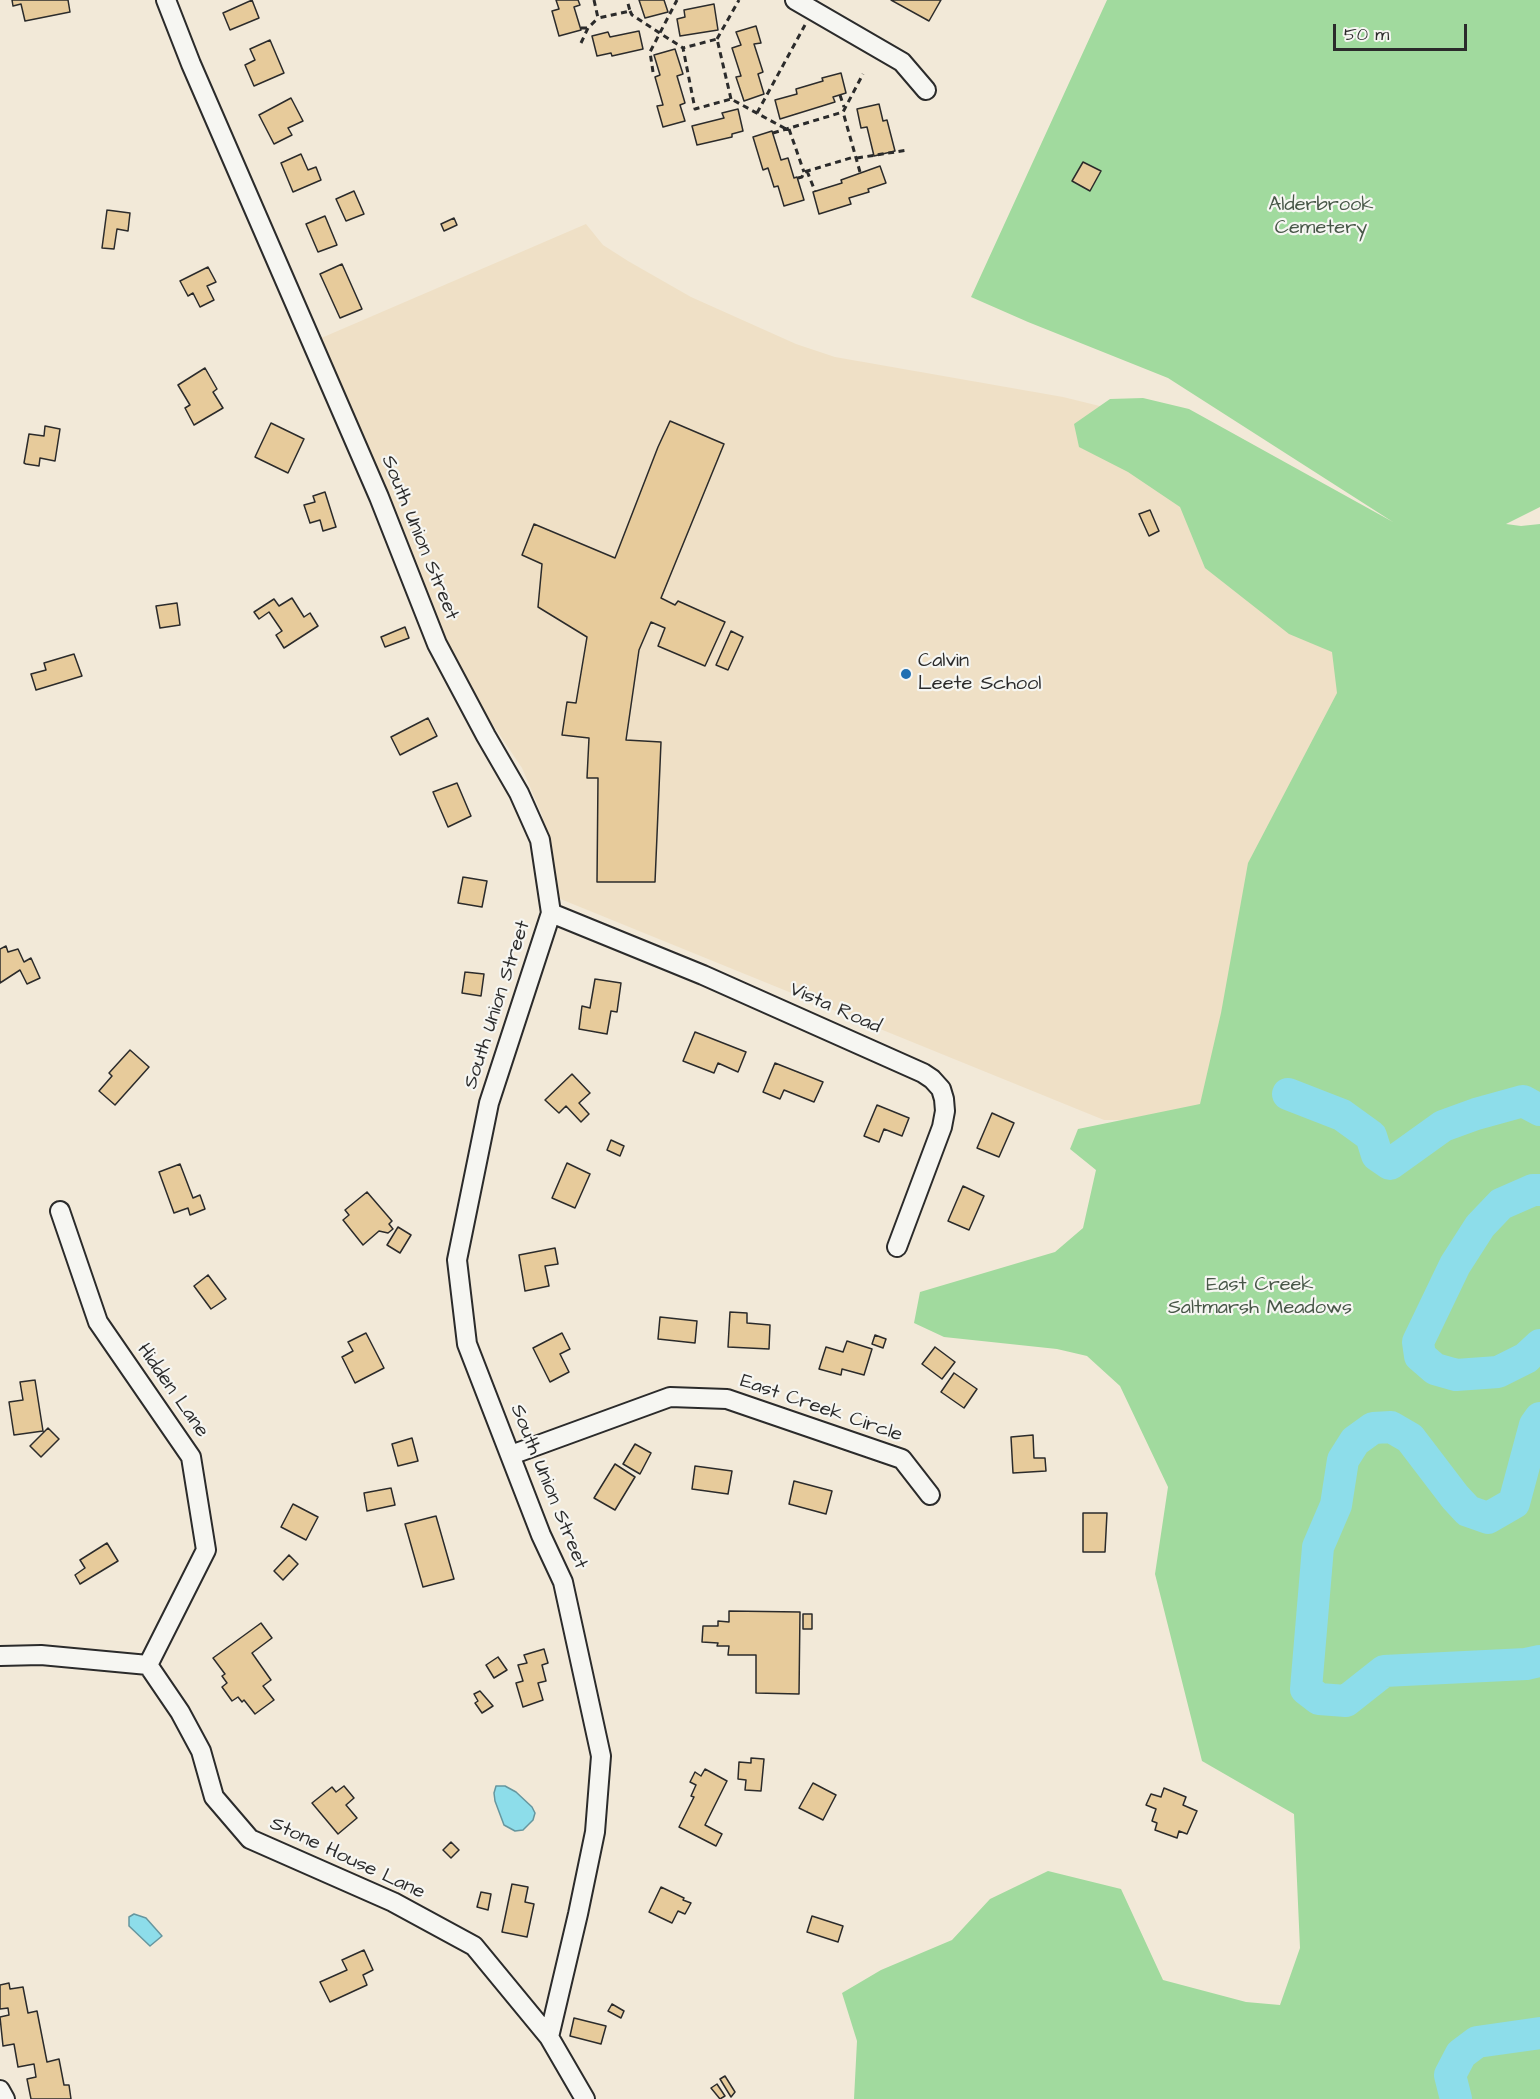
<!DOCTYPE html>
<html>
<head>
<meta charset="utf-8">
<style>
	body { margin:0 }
	#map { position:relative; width:1540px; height:2099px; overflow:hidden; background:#f2e9d8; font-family:"Architects Daughter",sans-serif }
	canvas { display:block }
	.scale { position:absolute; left:1333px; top:24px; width:134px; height:27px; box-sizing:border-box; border:3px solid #2b2b2b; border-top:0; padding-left:8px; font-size:18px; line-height:21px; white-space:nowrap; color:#2b2b2b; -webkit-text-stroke:4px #f6f6f2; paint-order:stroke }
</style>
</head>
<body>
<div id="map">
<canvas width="1540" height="2099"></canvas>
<div class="scale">50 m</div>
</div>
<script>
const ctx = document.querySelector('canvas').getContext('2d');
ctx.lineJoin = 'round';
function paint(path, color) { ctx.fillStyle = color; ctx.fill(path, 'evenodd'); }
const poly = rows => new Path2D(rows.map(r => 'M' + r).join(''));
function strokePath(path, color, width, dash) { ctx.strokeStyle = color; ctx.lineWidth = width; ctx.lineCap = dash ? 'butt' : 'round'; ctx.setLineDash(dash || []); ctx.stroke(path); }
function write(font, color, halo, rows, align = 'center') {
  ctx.font = font + ' "Architects Daughter",sans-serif'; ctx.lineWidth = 4.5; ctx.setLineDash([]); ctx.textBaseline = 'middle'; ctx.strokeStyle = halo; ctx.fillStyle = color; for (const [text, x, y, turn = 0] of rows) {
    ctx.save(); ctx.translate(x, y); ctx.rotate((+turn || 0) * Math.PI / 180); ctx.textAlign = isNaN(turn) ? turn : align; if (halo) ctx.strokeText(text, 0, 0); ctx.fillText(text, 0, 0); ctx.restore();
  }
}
const built = poly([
	[586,224,603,245,628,261,691,297,796,344,835,357,1063,397,1120,411,1358,651,1214,1120,1104,1120,553,896,553,865,542,815,522,768,460,676,417,573,409,544,319,339]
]);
const green = poly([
	[1107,0,1540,0,1540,507,1506,524,1521,526,1540,524,1540,2099,854,2099,857,2041,842,1993,881,1970,952,1940,990,1899,1048,1871,1121,1889,1163,1980,1246,2002,1280,2005,1300,1948,1294,1814,1202,1761,1155,1574,1168,1487,1120,1386,1087,1356,1057,1349,944,1337,914,1323,920,1292,1055,1252,1083,1228,1096,1170,1070,1149,1078,1129,1200,1104,1221,1013,1248,863,1337,693,1332,652,1289,634,1205,568,1180,507,1128,472,1079,447,1074,424,1110,399,1143,398,1189,409,1393,522,1168,378,1028,322,971,297]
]);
const water = poly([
	[496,1786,505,1786,516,1792,532,1807,535,1813,533,1820,523,1830,515,1831,504,1825,495,1801,494,1793,496,1786],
	[134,1914,146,1918,162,1936,150,1946,129,1926,129,1917,134,1914]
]);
const river = poly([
	[1288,1094,1342,1115,1371,1136,1377,1155,1390,1164,1443,1126,1476,1114,1523,1101,1540,1110],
	[1540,1190,1533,1190,1501,1204,1480,1226,1455,1265,1418,1342,1420,1356,1435,1369,1456,1375,1498,1372,1526,1358,1540,1345],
	[1540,1418,1535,1425,1514,1503,1488,1518,1468,1511,1455,1497,1410,1438,1391,1427,1373,1428,1355,1441,1343,1460,1336,1505,1318,1547,1306,1689,1319,1699,1346,1701,1384,1671,1526,1664,1540,1661],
	[1456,2099,1450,2075,1461,2054,1477,2042,1540,2033]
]);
const building = poly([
	[12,0,68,0,70,12,25,21,21,4,13,6,12,0],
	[252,0,259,18,230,30,223,13,252,0],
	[556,0,578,0,580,5,574,7,581,30,559,36,552,11,559,9,556,0],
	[639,0,664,0,668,12,645,18,639,0],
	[891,0,941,0,929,21,891,0],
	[714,4,718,30,680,36,677,19,685,17,684,10,714,4],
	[756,26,761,43,754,44,763,72,758,74,764,94,744,101,736,77,741,76,732,48,741,45,736,32,756,26],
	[639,31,643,49,612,56,611,53,597,56,592,36,608,32,610,37,639,31],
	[270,40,284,73,254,86,245,65,255,60,250,49,270,40],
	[675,49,683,74,677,76,685,103,680,105,685,121,663,127,657,106,663,105,655,77,660,75,654,55,675,49],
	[841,73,846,93,833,97,835,102,780,119,775,100,797,94,796,89,823,81,822,78,841,73],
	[291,98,303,121,288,128,292,135,274,144,259,115,291,98],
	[879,104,883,121,887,120,895,151,874,156,867,127,861,128,857,109,879,104],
	[738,109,743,131,732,134,732,137,697,145,692,126,724,118,722,113,738,109],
	[772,131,781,160,788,158,794,178,797,177,804,200,784,206,778,186,774,187,768,168,763,170,753,137,772,131],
	[301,154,308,170,316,167,321,180,293,192,281,163,301,154],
	[1083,162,1101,171,1090,191,1072,181,1083,162],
	[880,166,886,183,868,189,869,192,849,198,851,204,819,214,813,192,842,183,841,180,880,166],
	[354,191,364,214,346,221,336,199,354,191],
	[107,210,130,213,128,231,117,229,114,249,102,248,107,210],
	[325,216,337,245,318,252,306,224,325,216],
	[454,218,457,225,444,231,441,224,454,218],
	[342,264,362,309,340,318,320,274,342,264],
	[208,267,216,282,207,286,214,300,200,307,193,293,188,296,180,281,208,267],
	[205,368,217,389,213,392,223,408,194,425,185,408,190,405,178,385,205,368],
	[670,421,724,444,661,598,675,605,678,601,725,622,705,666,658,646,665,628,651,622,639,650,626,740,661,742,655,882,597,882,598,778,587,778,589,738,562,735,567,702,576,703,587,637,538,607,542,564,522,555,534,524,615,558,658,447,670,421],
	[271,423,304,439,288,473,255,457,271,423],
	[45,426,60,429,55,461,40,458,39,466,26,464,24,463,29,434,44,436,45,426],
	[325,492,336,527,323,531,320,520,310,523,304,505,315,502,313,496,325,492],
	[1150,510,1159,531,1149,536,1139,514,1150,510],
	[292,598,304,617,310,613,318,626,284,648,276,635,282,631,269,612,259,619,254,612,274,599,279,606,292,598],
	[177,603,180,625,160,628,156,606,177,603],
	[405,627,409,638,385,647,381,637,405,627],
	[731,631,743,637,728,670,716,665,731,631],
	[74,654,82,676,36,690,31,674,46,670,44,663,74,654],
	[428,718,437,736,400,755,391,737,428,718],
	[457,783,471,816,448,827,433,792,457,783],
	[463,877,487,881,482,907,458,903,463,877],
	[6,946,8,952,18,949,24,962,31,958,40,978,27,984,20,970,0,983,0,949,6,946],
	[465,972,484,974,481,996,462,993,465,972],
	[595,979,621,983,617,1012,611,1011,607,1034,579,1029,582,1006,590,1008,595,979],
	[695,1032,746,1052,738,1072,718,1063,714,1073,683,1061,695,1032],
	[130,1050,149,1067,115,1105,99,1091,112,1076,109,1073,130,1050],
	[775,1063,823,1082,814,1102,784,1090,780,1099,763,1092,775,1063],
	[572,1074,590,1093,579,1103,589,1114,581,1122,566,1106,559,1113,545,1100,572,1074],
	[877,1105,909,1118,902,1136,884,1129,879,1142,864,1136,877,1105],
	[992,1113,1014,1123,999,1157,977,1148,992,1113],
	[611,1140,624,1146,620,1156,607,1150,611,1140],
	[567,1163,590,1174,575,1208,552,1198,567,1163],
	[180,1164,193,1198,200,1195,205,1209,190,1215,188,1208,174,1213,159,1172,180,1164],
	[963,1186,984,1196,969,1230,948,1221,963,1186],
	[367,1192,392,1221,389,1224,393,1229,388,1233,379,1231,363,1245,343,1220,349,1215,345,1210,367,1192],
	[398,1227,411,1235,400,1253,387,1245,398,1227],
	[555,1248,558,1264,545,1266,549,1286,525,1291,519,1255,555,1248],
	[208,1275,226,1299,211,1309,194,1286,208,1275],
	[730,1312,747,1313,747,1323,770,1325,769,1349,728,1347,730,1312],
	[660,1317,697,1321,695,1343,658,1339,660,1317],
	[366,1333,384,1368,355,1383,342,1357,353,1351,348,1342,366,1333],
	[562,1333,570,1349,560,1354,569,1372,550,1382,533,1348,562,1333],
	[875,1335,886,1339,883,1348,872,1344,875,1335],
	[847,1341,872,1349,864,1375,842,1369,841,1375,819,1369,826,1347,843,1352,847,1341],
	[935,1347,955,1362,942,1379,922,1364,935,1347],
	[954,1373,977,1389,964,1408,941,1392,954,1373],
	[35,1380,43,1431,14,1435,9,1402,23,1400,20,1382,35,1380],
	[48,1428,59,1439,41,1457,30,1446,48,1428],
	[1033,1435,1034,1458,1045,1458,1046,1471,1013,1473,1011,1437,1033,1435],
	[412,1438,418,1461,398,1466,392,1444,412,1438],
	[635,1444,651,1453,640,1474,623,1464,635,1444],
	[615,1464,635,1477,615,1510,594,1498,615,1464],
	[695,1466,732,1471,728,1494,692,1489,695,1466],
	[794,1481,832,1491,826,1514,789,1504,794,1481],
	[391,1488,395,1505,367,1511,364,1493,391,1488],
	[293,1504,318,1517,306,1540,281,1527,293,1504],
	[1083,1513,1107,1513,1105,1552,1083,1552,1083,1513],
	[436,1516,454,1579,423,1587,405,1524,436,1516],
	[107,1543,118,1561,80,1584,75,1575,85,1568,80,1560,107,1543],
	[289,1555,298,1564,283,1580,274,1571,289,1555],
	[729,1611,800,1612,799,1694,756,1693,756,1655,728,1655,729,1646,717,1646,718,1643,702,1642,703,1626,718,1626,718,1621,729,1622,729,1611],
	[803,1614,812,1614,812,1629,803,1629,803,1614],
	[261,1623,272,1638,252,1653,271,1680,263,1686,274,1700,255,1714,244,1700,242,1702,238,1697,232,1701,222,1687,227,1683,222,1676,225,1674,213,1658,261,1623],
	[544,1649,548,1663,542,1665,546,1681,538,1683,543,1700,523,1707,516,1683,523,1681,518,1665,527,1663,524,1655,544,1649],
	[498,1657,507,1670,494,1678,486,1665,498,1657],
	[480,1691,493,1706,482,1713,475,1703,478,1701,474,1694,480,1691],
	[751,1758,764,1759,761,1791,745,1790,746,1780,738,1779,739,1762,751,1763,751,1758],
	[705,1769,727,1781,705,1825,722,1834,716,1846,679,1827,694,1797,691,1796,696,1785,690,1782,695,1772,701,1776,705,1769],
	[813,1783,836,1795,823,1820,799,1808,813,1783],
	[344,1786,354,1798,346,1805,357,1818,338,1834,312,1803,332,1787,336,1792,344,1786],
	[1164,1788,1186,1797,1183,1805,1197,1811,1187,1834,1179,1831,1177,1838,1155,1830,1157,1823,1152,1821,1156,1809,1146,1805,1151,1794,1161,1797,1164,1788],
	[451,1842,459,1850,451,1858,443,1850,451,1842],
	[512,1884,528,1887,525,1902,534,1904,527,1937,502,1932,512,1884],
	[661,1887,684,1898,683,1900,691,1903,685,1914,678,1911,672,1923,649,1912,661,1887],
	[481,1892,491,1894,488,1910,477,1907,481,1892],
	[812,1916,843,1926,838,1942,807,1932,812,1916],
	[364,1950,373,1970,363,1975,367,1985,330,2002,320,1982,347,1970,342,1960,364,1950],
	[9,1983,10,1989,23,1987,28,2013,37,2011,47,2062,59,2059,64,2085,69,2085,71,2099,31,2099,27,2079,36,2077,34,2064,18,2067,14,2044,3,2046,0,2017,9,2015,8,2008,0,2009,0,1985,9,1983],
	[612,2004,624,2011,621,2018,608,2011,612,2004],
	[574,2018,606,2026,601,2044,570,2036,574,2018],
	[725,2076,735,2092,731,2097,720,2079,725,2076],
	[717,2084,725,2096,720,2099,711,2088,717,2084]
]);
const path = poly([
	[594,0,598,18,630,11,627,0],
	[630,11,632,15,683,48],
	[581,28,588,28],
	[717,39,739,0],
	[581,43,588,28,598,18],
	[653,72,650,52,677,0],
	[840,95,844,107],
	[731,99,717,39,683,48,695,109,731,99,786,129],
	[757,113,805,25],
	[789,129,804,172],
	[773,133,843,112],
	[857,158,908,150],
	[807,171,815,191],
	[860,172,843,112,863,74],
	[798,178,802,177,804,172,854,157]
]);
const street = poly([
	[166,0,191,64,379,497,437,644,486,736,519,793,540,840,551,913,489,1103,457,1260,467,1344,541,1535,563,1582,601,1756,595,1832,578,1914,549,2037],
	[795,0,902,62,926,90],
	[551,913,703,975,923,1073,932,1079,941,1089,944,1099,945,1111,942,1127,897,1247],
	[60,1211,98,1322,191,1457,206,1550,148,1665],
	[511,1455,670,1397,727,1399,902,1459,930,1495],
	[0,1656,41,1655,148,1665,180,1712,201,1751,214,1797,250,1839,393,1902,474,1946,549,2037,585,2099],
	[0,2090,5,2099]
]);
const markers = [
	[906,674,6,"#1f6fb2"]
];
const parkNames = [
	["Alderbrook",1321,206],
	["Cemetery",1321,229],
	["East Creek",1260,1286],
	["Saltmarsh Meadows",1260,1309]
];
const streetNames = [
	["South Union Street",419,538,68],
	["South Union Street",498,1005,-72],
	["Vista Road",835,1009,24],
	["Hidden Lane",172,1391,55],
	["East Creek Circle",821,1409,19],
	["South Union Street",548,1487,68],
	["Stone House Lane",347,1859,25]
];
const poiNames = [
	["Calvin",918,662],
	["Leete School",918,685]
];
paint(built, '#efe0c6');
paint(green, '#a1da9e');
paint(water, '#8dddea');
strokePath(water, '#66969e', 1.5);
strokePath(river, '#8dddea', 32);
paint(building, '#e7cb9b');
strokePath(building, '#2b2b2b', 1.5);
strokePath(street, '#2b2b2b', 22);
strokePath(path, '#2b2b2b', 3, [6, 4.5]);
strokePath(street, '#f6f6f2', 18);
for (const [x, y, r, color] of markers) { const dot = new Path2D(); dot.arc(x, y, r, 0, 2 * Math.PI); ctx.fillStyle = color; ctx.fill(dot); strokePath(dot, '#f6f6f2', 2); }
write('20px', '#485748', '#f6f6f2', parkNames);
write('20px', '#2b2b2b', '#f6f6f2', streetNames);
write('20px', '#2b2b2b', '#f6f6f2', poiNames, 'left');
</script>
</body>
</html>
